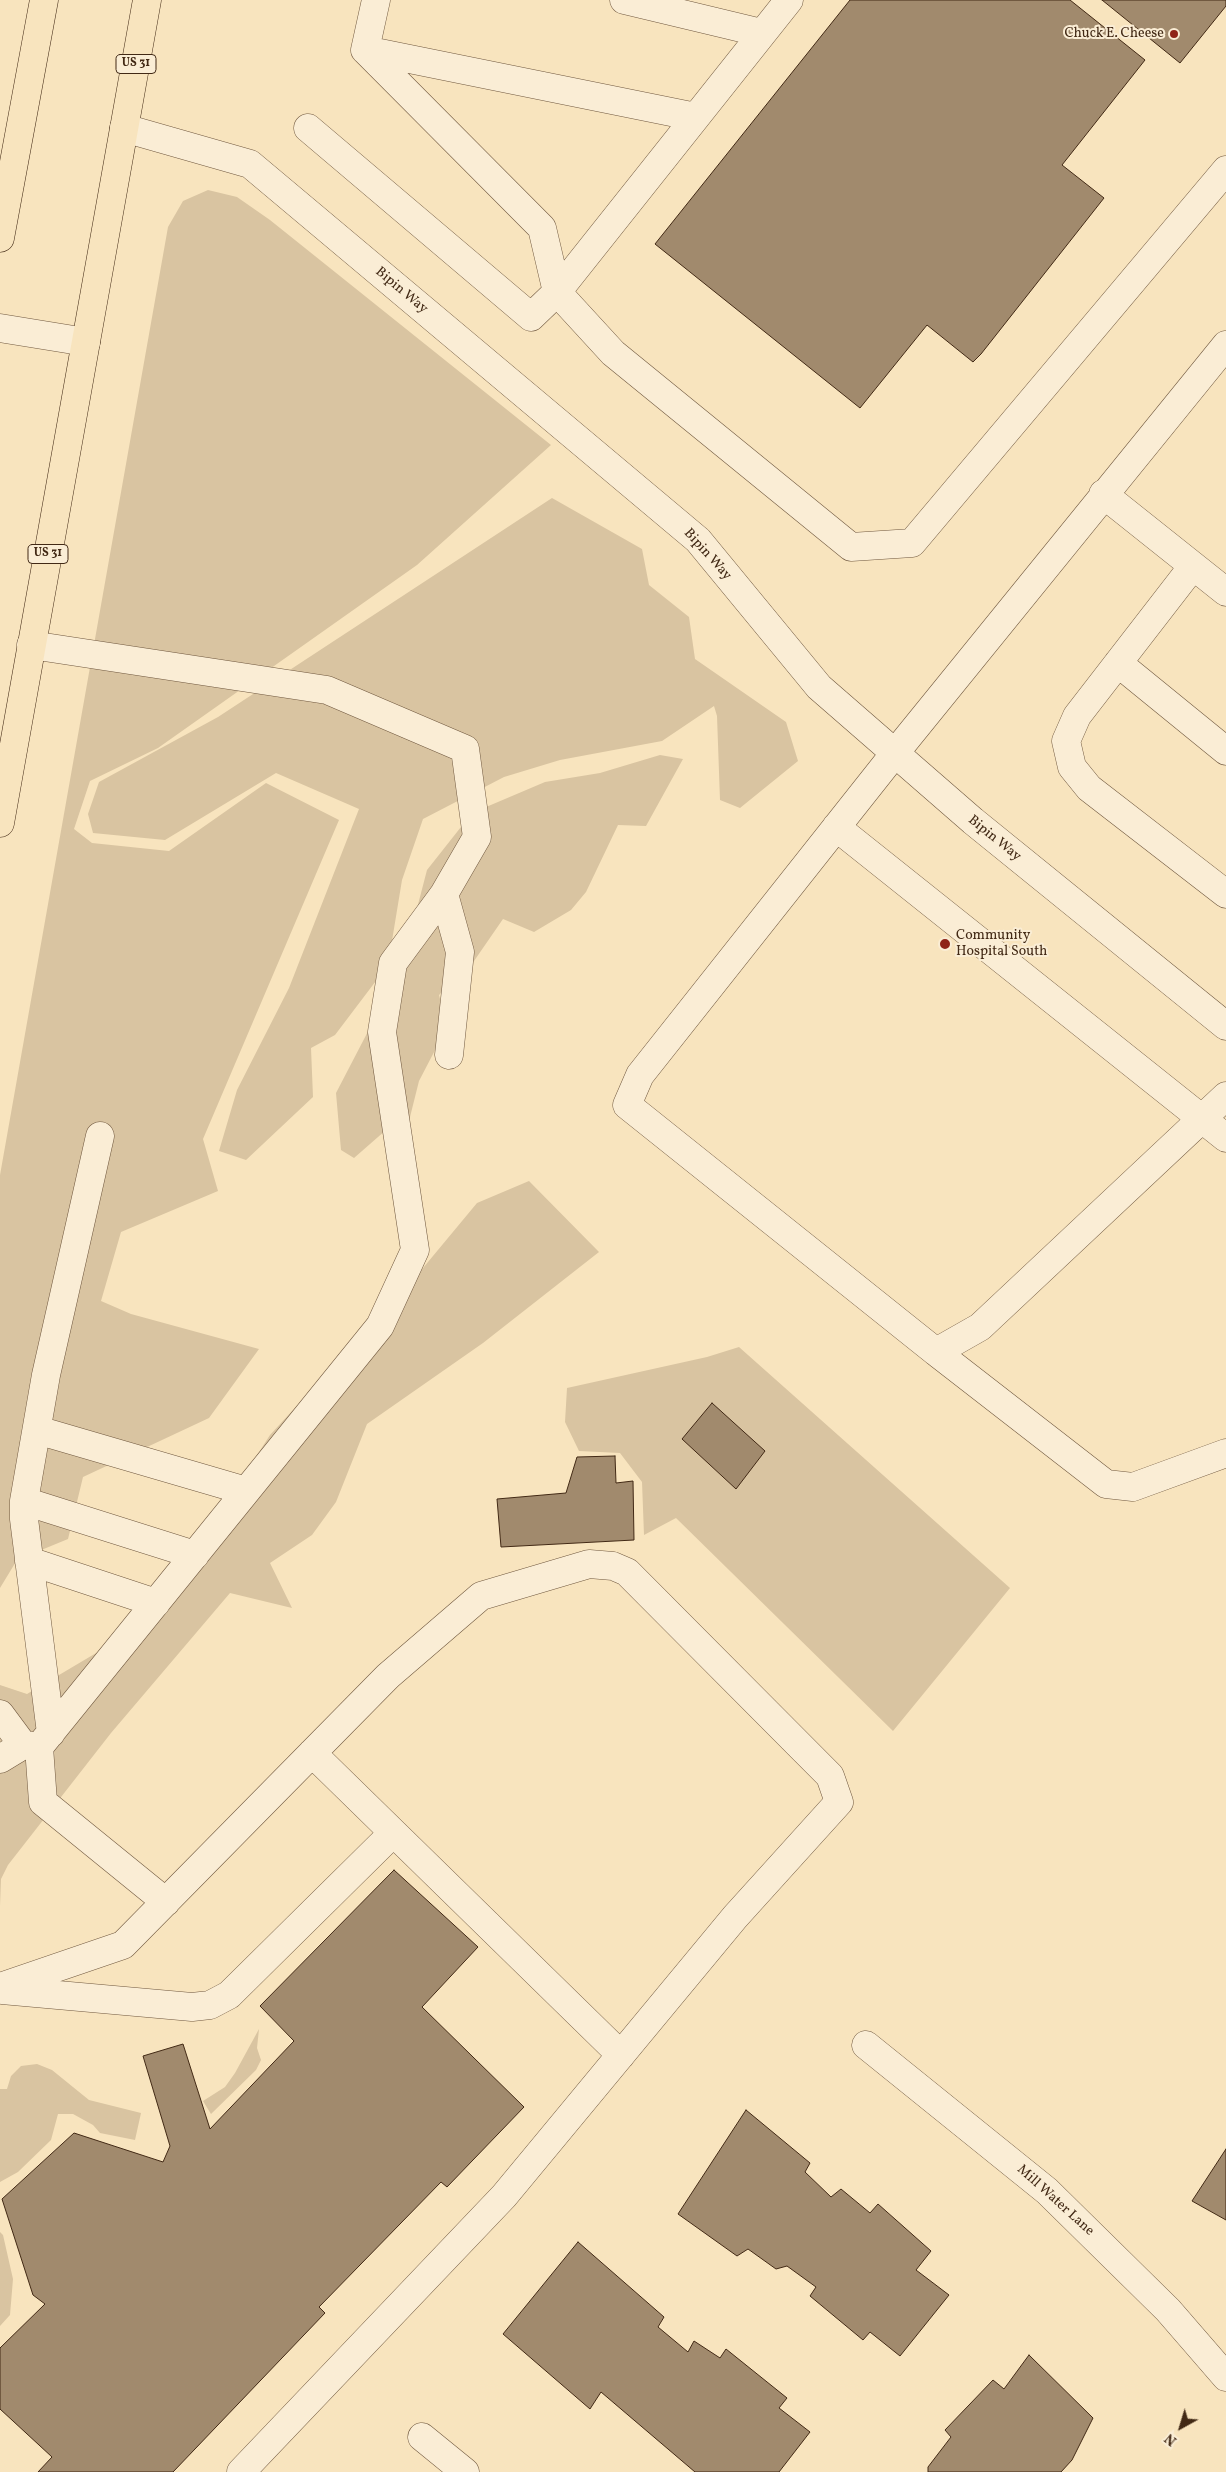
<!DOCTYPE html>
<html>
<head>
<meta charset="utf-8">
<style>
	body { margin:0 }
	#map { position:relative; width:1226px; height:2472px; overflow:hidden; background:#f8e4be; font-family:Vollkorn,serif }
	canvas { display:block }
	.north { position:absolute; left:1156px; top:2402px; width:50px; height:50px; -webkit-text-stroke:4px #faedd5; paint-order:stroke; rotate:219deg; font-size:14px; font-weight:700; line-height:20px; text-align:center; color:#422915 }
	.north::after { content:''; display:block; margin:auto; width:18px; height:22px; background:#422915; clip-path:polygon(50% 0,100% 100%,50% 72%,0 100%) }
</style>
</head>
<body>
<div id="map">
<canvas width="1226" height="2472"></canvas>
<div class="north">N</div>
</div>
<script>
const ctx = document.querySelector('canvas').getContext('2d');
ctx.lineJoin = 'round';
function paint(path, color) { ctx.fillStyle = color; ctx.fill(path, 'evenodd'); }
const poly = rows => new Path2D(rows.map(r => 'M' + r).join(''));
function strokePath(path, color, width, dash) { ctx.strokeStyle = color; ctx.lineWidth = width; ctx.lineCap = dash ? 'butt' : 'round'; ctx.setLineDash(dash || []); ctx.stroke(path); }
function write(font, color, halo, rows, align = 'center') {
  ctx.font = font + ' Vollkorn,serif'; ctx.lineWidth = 4; ctx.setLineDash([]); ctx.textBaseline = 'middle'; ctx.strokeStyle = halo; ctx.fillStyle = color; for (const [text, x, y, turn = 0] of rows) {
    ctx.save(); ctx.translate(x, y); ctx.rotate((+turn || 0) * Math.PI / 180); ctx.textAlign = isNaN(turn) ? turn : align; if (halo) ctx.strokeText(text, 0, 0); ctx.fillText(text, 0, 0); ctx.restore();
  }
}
const green = poly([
	[208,190,237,197,270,220,551,445,417,565,158,748,90,781,74,829,92,843,169,851,266,783,339,820,203,1139,218,1191,121,1232,101,1301,131,1314,259,1349,209,1418,83,1477,68,1539,17,1560,0,1588,0,1175,168,227,183,201],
	[552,498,642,549,649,585,689,617,695,659,786,722,798,761,740,808,720,800,717,716,714,706,662,741,560,760,504,777,423,819,402,880,388,965,335,1035,311,1048,313,1097,246,1160,219,1151,237,1090,289,988,359,809,276,773,165,840,93,833,88,814,99,782,218,717],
	[660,755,683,759,646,826,618,825,586,892,571,910,534,932,503,919,474,961,439,995,447,1027,419,1081,409,1121,386,1130,354,1158,341,1150,336,1093,402,966,427,870,472,813,545,782,600,773],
	[529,1181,599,1252,483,1343,367,1424,336,1502,312,1535,270,1563,292,1608,230,1593,111,1733,8,1865,1,1879,0,1906,0,1685,27,1694,113,1643,193,1554,270,1435,423,1268,477,1203],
	[739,1347,1010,1588,893,1731,676,1518,644,1535,642,1482,620,1453,579,1451,565,1422,567,1388,707,1357],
	[259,2029,257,2048,261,2060,256,2070,211,2114,203,2101,225,2087,235,2073],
	[37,2064,52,2070,89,2100,141,2113,135,2140,100,2133,93,2125,73,2114,58,2114,51,2140,18,2172,0,2182,0,2089,7,2089,11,2076,21,2066],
	[0,2232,3,2235,13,2279,10,2315,0,2326]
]);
const building = poly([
	[850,0,1070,0,1145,60,1062,165,1104,198,981,354,973,362,927,325,860,408,655,244,850,0],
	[1102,0,1226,0,1226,6,1180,63,1102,0],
	[712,1403,765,1451,736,1489,682,1439,712,1403],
	[615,1456,616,1483,633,1481,634,1540,501,1547,497,1499,566,1493,577,1457,615,1456],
	[394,1870,478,1947,422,2007,524,2107,447,2187,441,2182,319,2307,325,2313,173,2472,38,2472,52,2457,0,2409,0,2348,45,2304,33,2295,2,2199,74,2133,163,2162,170,2146,143,2056,183,2044,210,2129,294,2041,260,2006,394,1870],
	[746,2110,810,2163,805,2172,831,2197,841,2189,870,2213,878,2204,931,2251,916,2270,949,2295,900,2356,870,2332,863,2340,810,2296,816,2287,787,2266,776,2269,748,2249,737,2256,678,2214,746,2110],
	[1226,2149,1226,2220,1192,2201,1226,2149],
	[578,2242,664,2317,658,2327,688,2352,694,2341,720,2358,726,2349,787,2398,779,2408,810,2432,779,2472,695,2472,601,2392,590,2409,503,2334,578,2242],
	[1029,2355,1093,2418,1072,2460,1061,2472,928,2472,928,2467,951,2437,945,2430,993,2380,1004,2389,1029,2355]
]);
const minor = poly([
	[376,0,365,50,542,228,557,292,613,353,851,547,912,543,1226,170],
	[624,0,762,33],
	[365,50,696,117],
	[124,128,250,164,698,540,819,687,973,821,1226,1026],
	[308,128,531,317,557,292,789,0],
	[0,328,86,342],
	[1226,345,895,753,640,1075,627,1105,936,1352,980,1327,1226,1096],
	[1103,494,1226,592],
	[1193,566,1077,716,1066,741,1072,767,1089,788,1226,894],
	[1118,663,1226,751],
	[836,827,1226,1138],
	[444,894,460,952,449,1055],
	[936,1352,1106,1484,1133,1487,1226,1453],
	[37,1430,246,1491],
	[24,1501,195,1555],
	[29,1561,156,1603],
	[0,1714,23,1745,0,1759],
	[51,1733,24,1519,24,1501,46,1375,100,1136],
	[23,1745,39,1747,380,1326,415,1250,382,1032,393,963,444,894,477,837,465,749,327,690,31,645],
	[39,1747,43,1802,166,1902],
	[312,1753,621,2055],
	[0,1987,123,1945,388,1676,481,1596,589,1564,613,1566,627,1572,830,1776,839,1802,735,1917,504,2196,241,2472],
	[2,1990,192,2007,210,2005,229,1995,393,1833],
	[866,2045,1047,2191,1168,2310,1226,2377],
	[422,2437,465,2472]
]);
const major = poly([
	[0,238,44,0],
	[0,823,147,0]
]);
const markers = [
	[1174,34,5,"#8f2418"],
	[945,944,6,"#8f2418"]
];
const shields = [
	[136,64,40],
	[48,554,40]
];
const shieldNames = [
	["US 31",136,64],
	["US 31",48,554]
];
const poiNames = [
	["Chuck E. Cheese",1164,34],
	["Community",956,936,"left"],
	["Hospital South",956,952,"left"]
];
const streetNames = [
	["Bipin Way",401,291,40],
	["Bipin Way",707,555,48],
	["Bipin Way",994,839,39],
	["Mill Water Lane",1055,2201,42]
];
paint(green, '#d9c4a1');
paint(building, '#a18a6d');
strokePath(building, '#422915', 1);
strokePath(minor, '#70583f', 29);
strokePath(major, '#422915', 29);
strokePath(minor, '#faedd5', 28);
strokePath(major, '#f8e4be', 28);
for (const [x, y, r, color] of markers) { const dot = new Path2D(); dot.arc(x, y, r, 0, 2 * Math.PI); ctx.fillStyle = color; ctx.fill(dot); strokePath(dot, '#faedd5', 2); }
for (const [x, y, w] of shields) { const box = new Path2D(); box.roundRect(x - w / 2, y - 9.5, w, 19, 4); ctx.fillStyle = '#faedd5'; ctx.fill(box); strokePath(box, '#422915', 1); }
write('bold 12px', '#422915', null, shieldNames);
write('14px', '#422915', '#faedd5', poiNames, 'right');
write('14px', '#422915', '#faedd5', streetNames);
</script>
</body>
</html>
